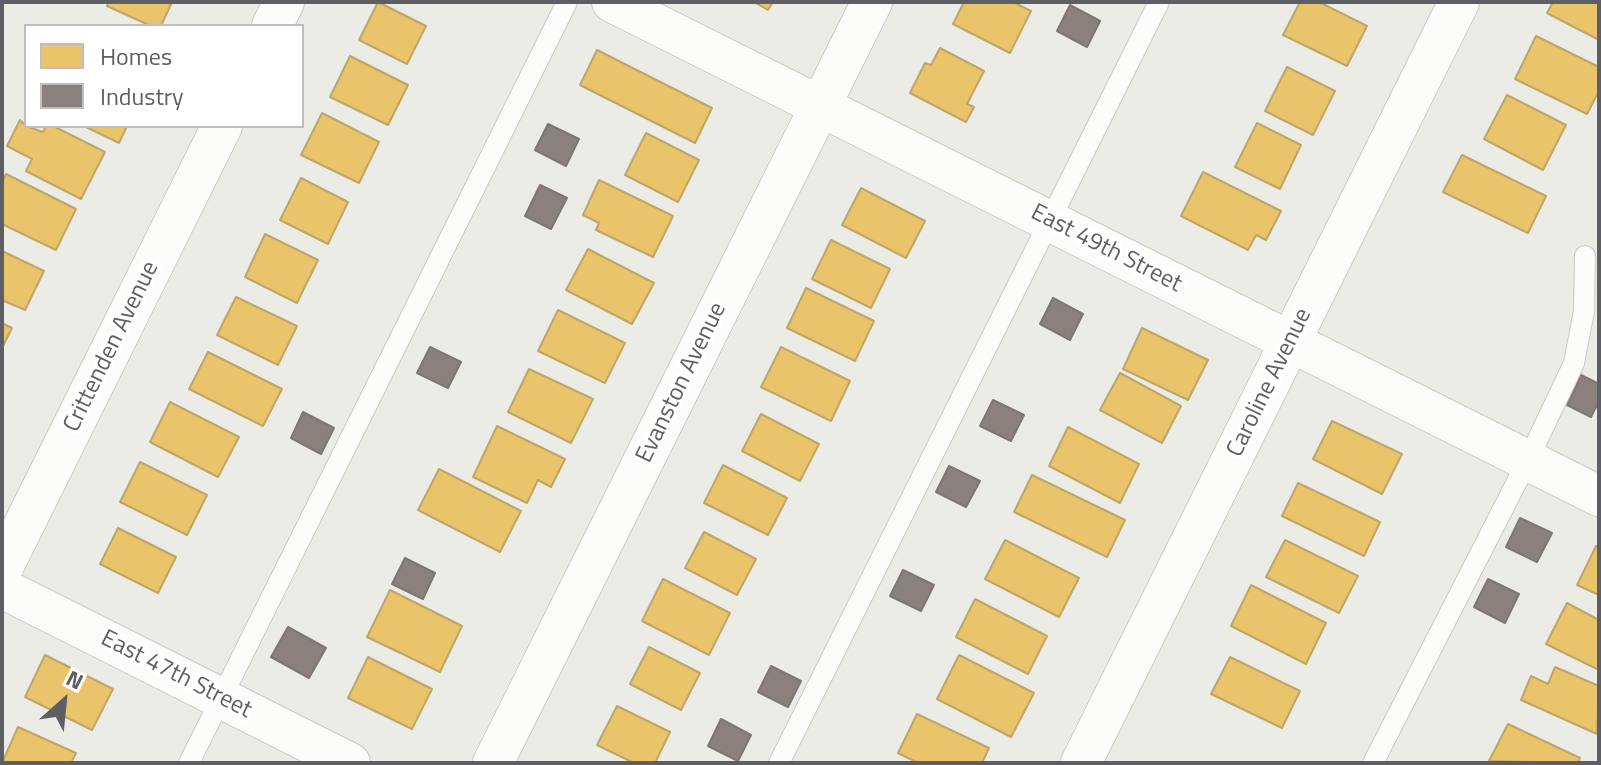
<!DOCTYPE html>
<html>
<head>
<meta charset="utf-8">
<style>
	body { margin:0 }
	#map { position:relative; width:1601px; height:765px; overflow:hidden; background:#ecece7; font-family:"Titillium Web",sans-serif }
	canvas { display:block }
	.frame { position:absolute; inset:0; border:4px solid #5d5f65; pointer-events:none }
	.legend { position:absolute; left:24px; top:24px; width:280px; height:104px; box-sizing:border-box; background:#fff; border:2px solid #bebfc1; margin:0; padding:10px 14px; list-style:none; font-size:24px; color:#5d5f65 }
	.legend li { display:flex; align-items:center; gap:16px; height:40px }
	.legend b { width:40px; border:2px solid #bebfc1 }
	.north { position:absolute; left:24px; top:661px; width:80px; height:80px; -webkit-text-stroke:6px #fff; paint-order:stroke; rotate:27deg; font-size:22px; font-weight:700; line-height:32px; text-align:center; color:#5d5f65 }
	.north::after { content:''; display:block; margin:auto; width:28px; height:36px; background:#5d5f65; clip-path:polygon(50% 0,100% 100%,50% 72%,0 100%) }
</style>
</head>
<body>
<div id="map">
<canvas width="1601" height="765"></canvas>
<div class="frame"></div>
<ul class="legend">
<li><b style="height:22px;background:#e9c46a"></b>Homes</li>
<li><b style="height:22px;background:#8a817c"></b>Industry</li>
</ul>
<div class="north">N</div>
</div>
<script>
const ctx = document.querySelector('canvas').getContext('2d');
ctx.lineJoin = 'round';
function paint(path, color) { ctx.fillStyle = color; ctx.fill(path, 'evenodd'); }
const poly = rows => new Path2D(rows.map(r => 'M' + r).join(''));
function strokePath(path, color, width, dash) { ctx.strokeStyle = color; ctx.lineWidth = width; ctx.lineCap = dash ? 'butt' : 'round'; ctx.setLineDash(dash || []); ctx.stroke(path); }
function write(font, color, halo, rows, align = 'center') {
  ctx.font = font + ' "Titillium Web",sans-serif'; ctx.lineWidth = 8; ctx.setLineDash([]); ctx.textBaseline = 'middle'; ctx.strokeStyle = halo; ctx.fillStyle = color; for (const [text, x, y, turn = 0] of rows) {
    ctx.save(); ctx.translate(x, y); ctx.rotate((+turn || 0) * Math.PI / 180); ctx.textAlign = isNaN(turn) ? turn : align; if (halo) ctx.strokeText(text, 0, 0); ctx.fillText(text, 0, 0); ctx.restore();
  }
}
const homes = poly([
	[108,2,172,2,161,26,151,26,107,6,108,2],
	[378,2,426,26,407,64,359,40,378,2],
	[754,2,773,2,768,10,754,2],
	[964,2,1013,2,1031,11,1010,53,953,24,964,2],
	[1300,2,1319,2,1367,26,1347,66,1283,35,1300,2],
	[1553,2,1599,2,1599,40,1547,13,1553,2],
	[1536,36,1599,67,1599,91,1587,114,1515,79,1536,36],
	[940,48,984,71,967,104,974,107,966,122,910,93,925,63,931,65,940,48],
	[597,50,712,108,695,143,580,85,597,50],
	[350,56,408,85,388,125,330,97,350,56],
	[1287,67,1335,91,1313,135,1265,111,1287,67],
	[1507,95,1566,125,1543,170,1484,139,1507,95],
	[322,113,379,142,359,183,301,155,322,113],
	[20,120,26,126,43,132,46,126,53,126,105,152,81,199,26,171,32,159,7,146,20,120],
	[1257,123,1301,145,1280,189,1235,167,1257,123],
	[84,126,127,126,119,143,84,126],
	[646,133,699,160,678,202,625,175,646,133],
	[1462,155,1546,196,1528,233,1443,192,1462,155],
	[1203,172,1281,211,1266,240,1256,235,1248,250,1181,216,1203,172],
	[6,174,76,209,56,250,2,224,2,183,6,174],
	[301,178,348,202,328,244,280,220,301,178],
	[599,180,673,216,653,257,596,230,599,223,583,215,599,180],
	[861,188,925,221,906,258,842,225,861,188],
	[265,234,318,260,297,303,245,277,265,234],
	[831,240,890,269,871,308,812,279,831,240],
	[588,249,654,283,632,324,566,290,588,249],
	[2,251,44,271,25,310,2,300,2,251],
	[806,288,874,321,855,361,787,328,806,288],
	[236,297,297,326,278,365,217,335,236,297],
	[558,310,625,343,605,383,538,351,558,310],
	[2,323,12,328,2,348,2,323],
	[1142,328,1208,360,1188,400,1123,369,1142,328],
	[781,347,850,381,831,421,761,387,781,347],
	[208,352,282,389,263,426,189,389,208,352],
	[529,369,593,399,571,443,508,412,529,369],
	[1120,373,1181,406,1162,443,1100,410,1120,373],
	[170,402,239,437,218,477,150,442,170,402],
	[761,414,819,444,800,481,742,451,761,414],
	[1332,421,1402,454,1382,494,1313,459,1332,421],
	[497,426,565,459,551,487,538,480,527,503,473,477,497,426],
	[1068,427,1139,464,1120,503,1049,466,1068,427],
	[140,462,207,495,187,535,120,502,140,462],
	[723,465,787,498,768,535,704,503,723,465],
	[439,469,521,511,500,552,418,510,439,469],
	[1032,475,1125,520,1107,557,1014,512,1032,475],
	[1298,483,1380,522,1364,556,1282,516,1298,483],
	[118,528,176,557,158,593,100,564,118,528],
	[704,532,756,559,737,595,685,568,704,532],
	[1005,540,1079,578,1059,617,985,579,1005,540],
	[1285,540,1358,576,1339,613,1266,577,1285,540],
	[1596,546,1599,547,1599,595,1577,585,1596,546],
	[663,579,730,613,709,655,642,621,663,579],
	[1251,585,1326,623,1306,664,1231,626,1251,585],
	[390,590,462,626,440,672,367,637,390,590],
	[975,599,1047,636,1028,674,956,637,975,599],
	[1567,603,1599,620,1599,670,1546,644,1567,603],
	[649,647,700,673,681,710,630,684,649,647],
	[45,655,113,689,92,730,25,697,45,655],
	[959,655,1034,693,1011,737,937,699,959,655],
	[368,657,432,689,412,729,348,698,368,657],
	[1230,657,1300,691,1282,728,1211,694,1230,657],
	[1555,667,1599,686,1597,734,1521,700,1531,676,1548,684,1555,667],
	[617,706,670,732,655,763,634,763,597,745,617,706],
	[917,714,989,748,982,763,918,763,898,753,917,714],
	[1508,724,1580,758,1578,763,1489,761,1508,724],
	[18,727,76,753,71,763,2,763,18,727]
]);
const industry = poly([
	[1070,5,1100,21,1087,47,1057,31,1070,5],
	[548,124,579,139,566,166,535,150,548,124],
	[540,185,567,198,551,229,525,216,540,185],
	[1053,298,1083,314,1070,340,1040,324,1053,298],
	[430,347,461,362,448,388,417,373,430,347],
	[1581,375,1599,384,1599,401,1591,417,1567,405,1581,375],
	[993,400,1024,415,1011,441,980,426,993,400],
	[303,412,334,428,321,454,291,438,303,412],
	[949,466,980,481,966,507,936,492,949,466],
	[1520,518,1552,533,1537,562,1506,547,1520,518],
	[405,558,435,573,423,599,392,584,405,558],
	[903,570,934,585,921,611,890,596,903,570],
	[1488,579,1519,594,1505,623,1474,607,1488,579],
	[288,627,326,648,309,678,271,657,288,627],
	[771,666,801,681,788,707,758,692,771,666],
	[721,719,751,735,738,761,708,746,721,719]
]);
const service = poly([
	[189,763,567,2],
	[779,763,1159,2],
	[1373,763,1528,460,1574,363,1584,311,1585,256]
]);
const minor = poly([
	[612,2,1599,496],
	[272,26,284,2],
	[2,569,222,126],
	[2,588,350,763],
	[493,763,872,2],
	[1081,763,1459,2]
]);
const streetNames = [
	["East 49th Street",1106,249,27],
	["Crittenden Avenue",112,347,-64],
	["Evanston Avenue",682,383,-64],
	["Caroline Avenue",1270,383,-64],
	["East 47th Street",176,675,27]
];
paint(homes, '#e9c46a');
strokePath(homes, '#bfa668', 2);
paint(industry, '#8a817c');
strokePath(industry, '#7c7775', 2);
strokePath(service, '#c8c8c8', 22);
strokePath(minor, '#c8c8c8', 42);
strokePath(service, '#fcfcfb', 20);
strokePath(minor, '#fcfcfb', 40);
write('24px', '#5d5f65', '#fff', streetNames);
</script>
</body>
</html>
